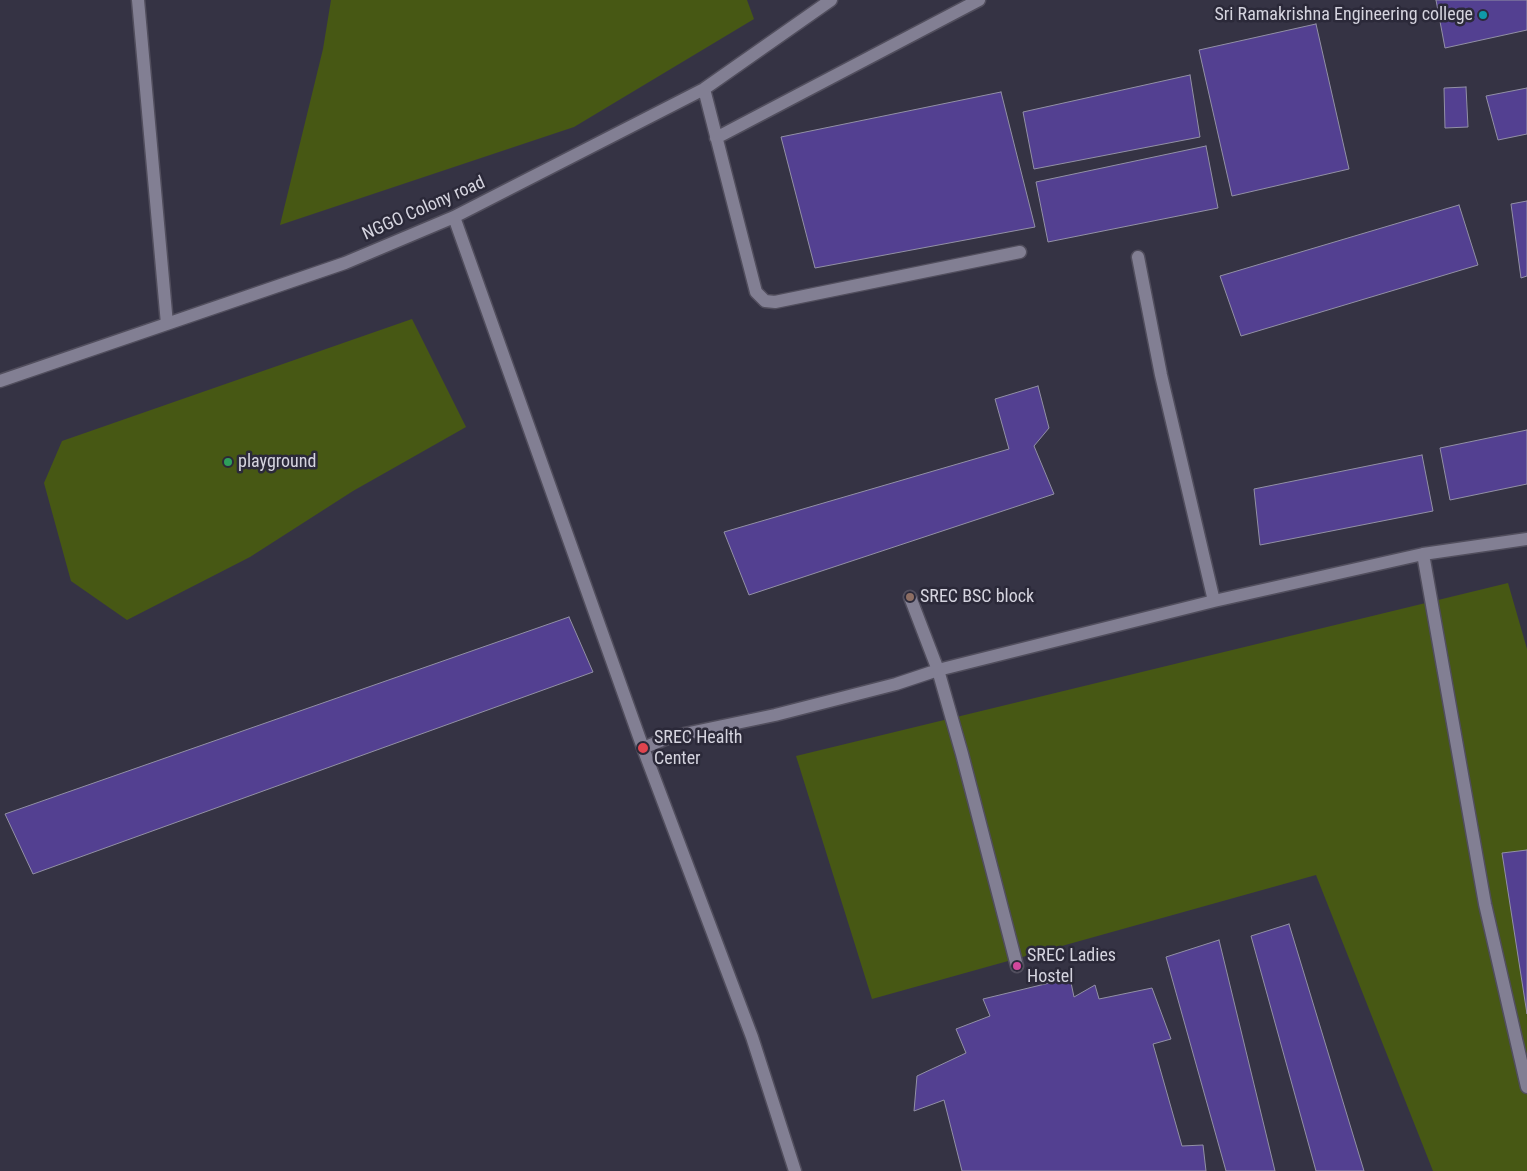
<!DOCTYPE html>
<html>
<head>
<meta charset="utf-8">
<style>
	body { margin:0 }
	canvas { display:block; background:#353344 }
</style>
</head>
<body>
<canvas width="1527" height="1171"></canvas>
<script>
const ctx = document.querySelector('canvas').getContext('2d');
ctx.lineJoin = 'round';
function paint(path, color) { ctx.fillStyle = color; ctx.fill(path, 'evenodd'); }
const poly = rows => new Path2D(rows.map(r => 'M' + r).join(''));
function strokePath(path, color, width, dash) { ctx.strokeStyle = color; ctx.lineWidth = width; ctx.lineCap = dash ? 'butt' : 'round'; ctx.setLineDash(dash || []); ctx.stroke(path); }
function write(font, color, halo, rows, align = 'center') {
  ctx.font = font + ' "Roboto Condensed",sans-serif'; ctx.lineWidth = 5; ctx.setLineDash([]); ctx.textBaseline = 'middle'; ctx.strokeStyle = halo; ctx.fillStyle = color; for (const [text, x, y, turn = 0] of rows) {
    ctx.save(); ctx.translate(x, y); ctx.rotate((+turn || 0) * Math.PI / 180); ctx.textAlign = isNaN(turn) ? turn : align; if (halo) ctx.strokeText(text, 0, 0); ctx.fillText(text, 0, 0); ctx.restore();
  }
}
const green = poly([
	[331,0,747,0,754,19,574,127,280,225,323,49],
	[412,319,466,427,353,491,250,557,127,620,71,581,44,483,62,441],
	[1508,583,1527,649,1527,1171,1433,1171,1316,875,872,999,796,756]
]);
const building = poly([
	[1436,0,1527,0,1527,30,1445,48,1436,0],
	[1316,24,1349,169,1232,196,1199,50,1316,24],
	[1190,75,1200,137,1034,169,1023,112,1190,75],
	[1466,87,1468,127,1445,128,1444,88,1466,87],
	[1527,88,1527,134,1498,140,1486,96,1527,88],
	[1001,92,1035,227,815,268,781,137,1001,92],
	[1206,146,1218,208,1048,242,1036,182,1206,146],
	[1527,201,1527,276,1521,278,1511,204,1527,201],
	[1459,205,1478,265,1241,336,1220,276,1459,205],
	[1038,386,1049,428,1034,446,1054,494,749,595,724,532,1009,449,995,399,1038,386],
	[1527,430,1527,484,1450,500,1440,448,1527,430],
	[1422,455,1433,511,1260,545,1254,489,1422,455],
	[569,617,593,672,33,874,5,814,569,617],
	[1527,850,1527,1014,1502,853,1527,850],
	[1289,924,1364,1171,1316,1171,1251,936,1289,924],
	[1219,940,1275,1171,1226,1171,1166,957,1219,940],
	[1070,978,1074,997,1095,985,1099,999,1152,988,1171,1039,1153,1044,1182,1146,1203,1145,1206,1171,962,1171,944,1100,914,1111,917,1076,966,1053,956,1029,990,1016,983,999,1070,978]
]);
const minor = poly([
	[138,0,167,324],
	[704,89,756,292,765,301,775,302,1020,252],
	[716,138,979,0],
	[454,217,643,748,752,1037,795,1171],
	[1138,257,1161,375,1214,601],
	[0,381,345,263,454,217,704,89,831,0],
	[1423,554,1485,904,1527,1087],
	[910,597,938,670,962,754,1017,966],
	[643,748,670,737,775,715,896,684,938,670,1214,601,1423,554,1527,539]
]);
const markers = [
	[1483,15,5,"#0f9aa8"],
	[228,462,5,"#2e9e5b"],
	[910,597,5,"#8d6e63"],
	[643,748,6,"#e0444e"],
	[1017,966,5,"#d1479c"]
];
const poiNames = [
	["Sri Ramakrishna Engineering college",1473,15,"right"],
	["playground",238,462],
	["SREC BSC block",920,597],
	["SREC Health",654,738],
	["Center",654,759],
	["SREC Ladies",1027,956],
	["Hostel",1027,977]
];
const streetNames = [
	["NGGO Colony road",424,209,-24]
];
paint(green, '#475814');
paint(building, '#534091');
strokePath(building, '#9290a5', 1);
strokePath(minor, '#514e5d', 15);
strokePath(minor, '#827f93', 12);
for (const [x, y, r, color] of markers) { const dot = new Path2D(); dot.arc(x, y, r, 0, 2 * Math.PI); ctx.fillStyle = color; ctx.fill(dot); strokePath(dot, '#2b2939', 2); }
write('18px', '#d5d4df', '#2b2939', poiNames, 'left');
write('18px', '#d5d4df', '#2b2939', streetNames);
</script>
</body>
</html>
